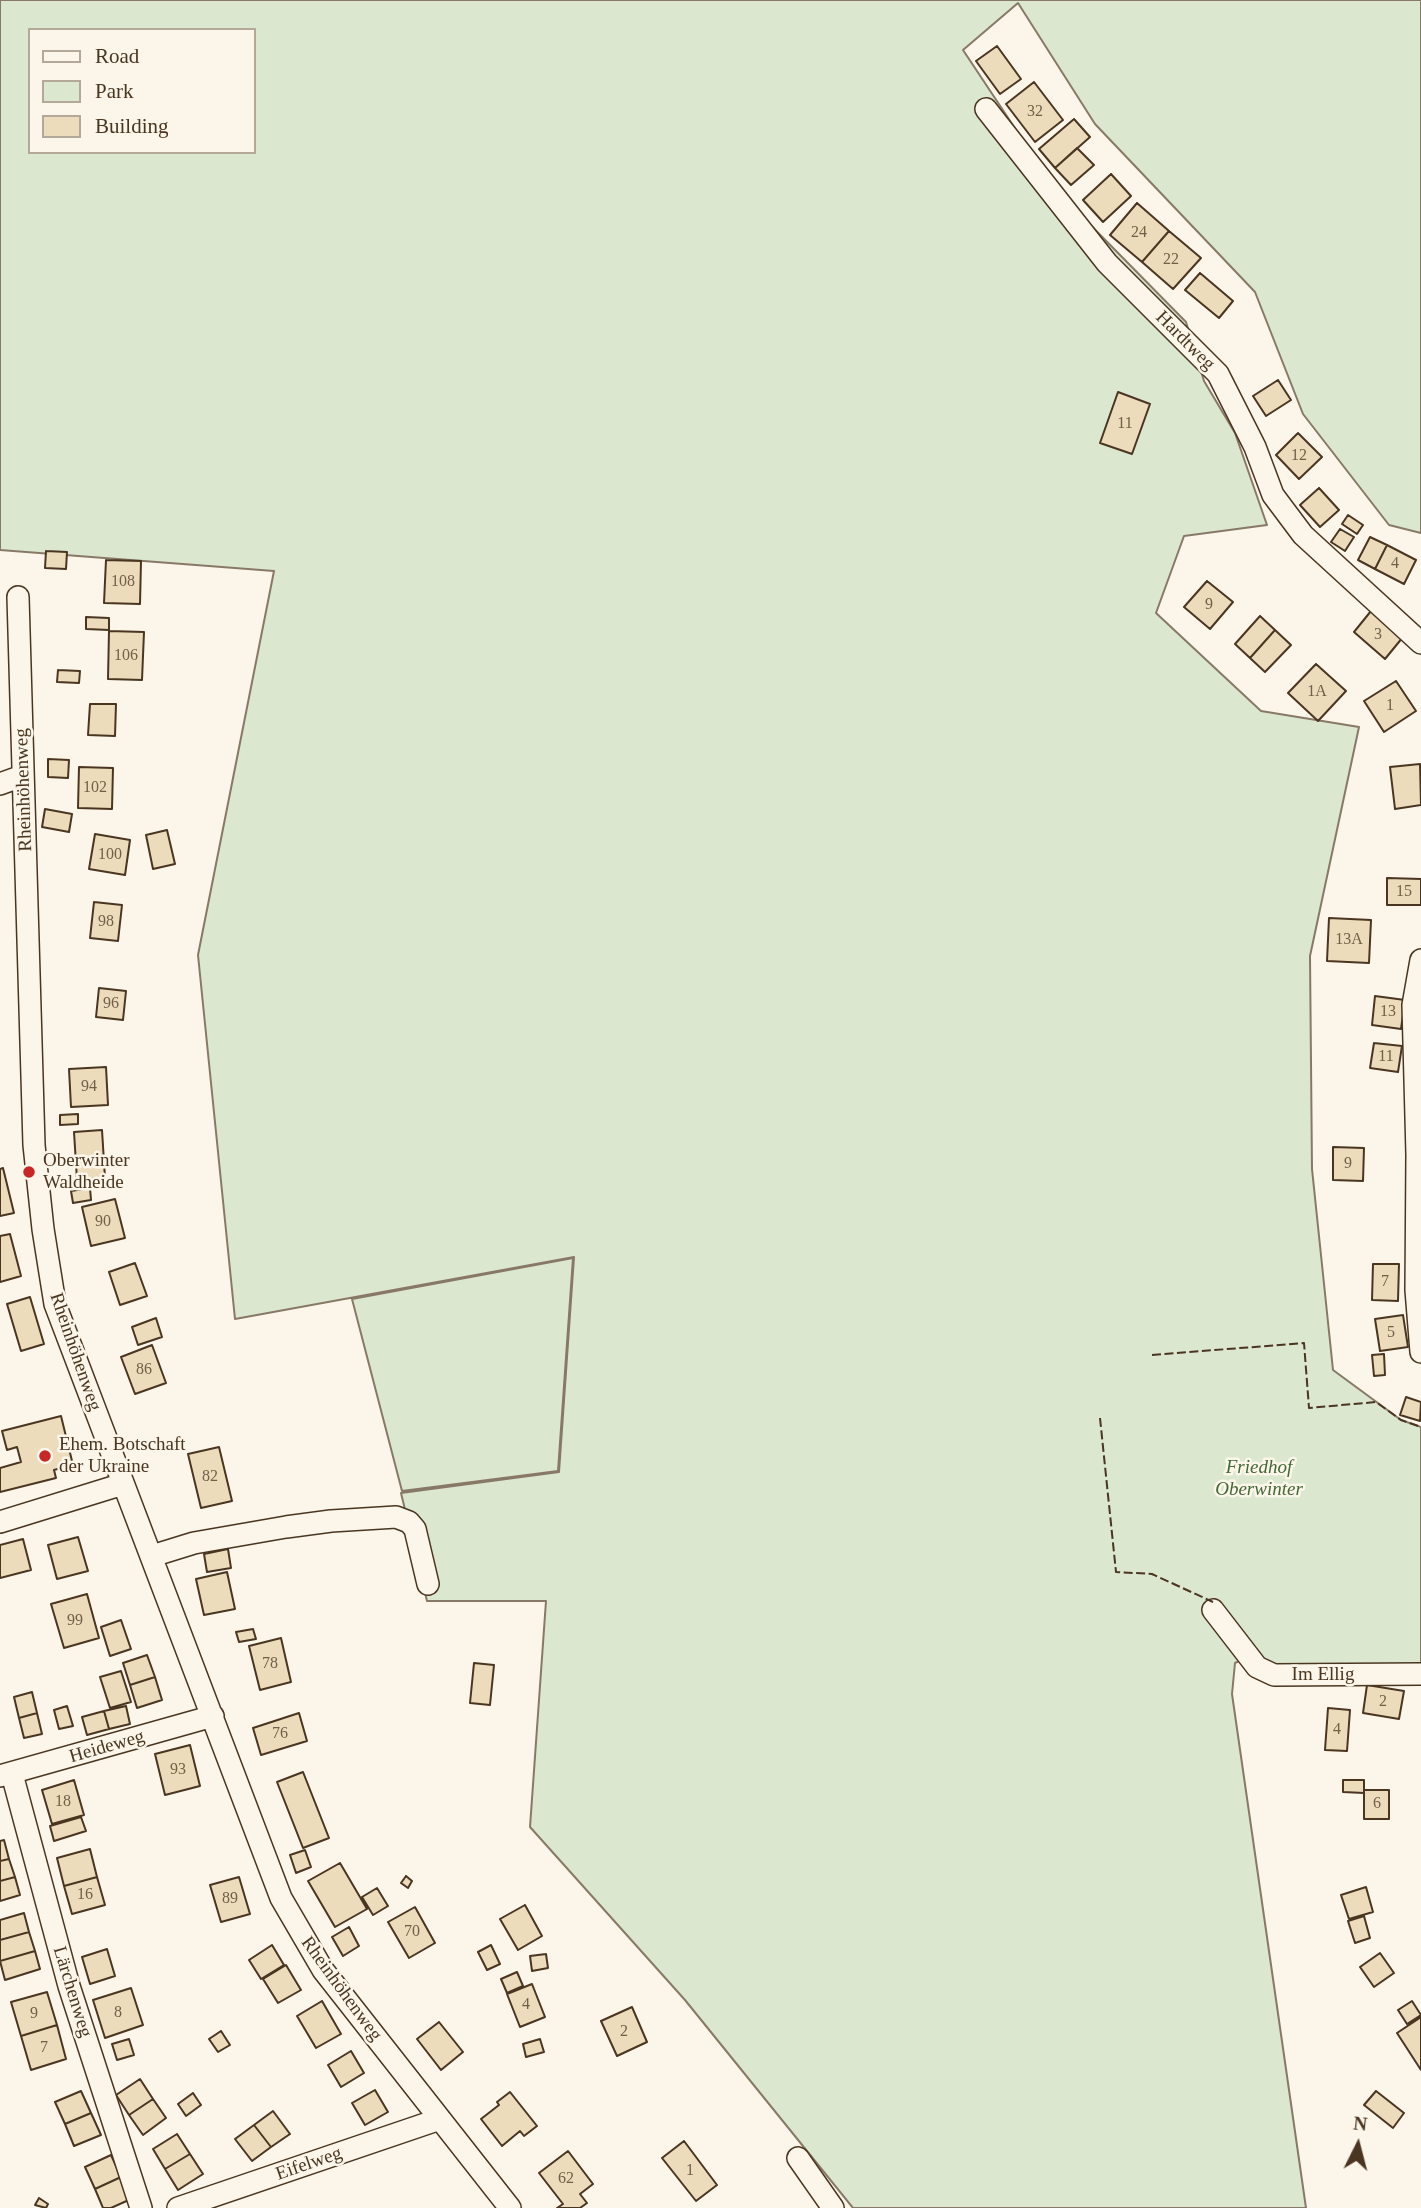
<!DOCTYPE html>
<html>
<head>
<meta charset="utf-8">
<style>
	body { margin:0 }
	#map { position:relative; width:1421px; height:2208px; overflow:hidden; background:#fbf6e9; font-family:Georgia,serif }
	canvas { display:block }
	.legend { position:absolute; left:28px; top:28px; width:228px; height:126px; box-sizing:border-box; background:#fbf6e9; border:2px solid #b4a999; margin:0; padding:9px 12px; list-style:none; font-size:21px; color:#4a3520 }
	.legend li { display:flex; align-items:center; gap:14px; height:35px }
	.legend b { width:35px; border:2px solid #b4a999 }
	.north { position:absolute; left:1323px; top:2110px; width:70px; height:70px; -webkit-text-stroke:5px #fbf6e9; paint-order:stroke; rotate:6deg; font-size:19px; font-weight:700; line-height:28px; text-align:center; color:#4a3520 }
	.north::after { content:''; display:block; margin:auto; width:24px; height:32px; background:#4a3520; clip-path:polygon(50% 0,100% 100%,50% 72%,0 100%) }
</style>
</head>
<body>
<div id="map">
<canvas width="1421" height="2208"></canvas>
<ul class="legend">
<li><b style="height:9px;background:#fbf6e9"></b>Road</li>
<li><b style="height:19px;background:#dce7d0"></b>Park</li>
<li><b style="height:19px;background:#ecdcbc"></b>Building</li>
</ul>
<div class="north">N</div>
</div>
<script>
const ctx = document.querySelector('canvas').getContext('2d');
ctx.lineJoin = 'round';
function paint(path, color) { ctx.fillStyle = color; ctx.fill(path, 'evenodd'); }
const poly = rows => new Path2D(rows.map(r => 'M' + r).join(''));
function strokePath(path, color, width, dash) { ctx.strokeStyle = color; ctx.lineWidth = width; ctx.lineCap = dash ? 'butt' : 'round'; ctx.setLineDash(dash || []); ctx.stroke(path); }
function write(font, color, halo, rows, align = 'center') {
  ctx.font = font + ' Georgia,serif'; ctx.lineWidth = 5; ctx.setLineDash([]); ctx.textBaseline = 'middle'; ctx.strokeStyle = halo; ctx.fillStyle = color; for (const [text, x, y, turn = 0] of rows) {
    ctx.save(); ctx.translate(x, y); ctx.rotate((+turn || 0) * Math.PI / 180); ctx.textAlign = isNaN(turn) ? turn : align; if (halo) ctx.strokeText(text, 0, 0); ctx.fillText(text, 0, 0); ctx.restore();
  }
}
const green = poly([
	[0,0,1421,0,1421,533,1389,525,1303,414,1255,292,1095,124,1018,3,963,50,1056,190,1186,322,1204,381,1235,433,1267,525,1184,536,1156,613,1261,711,1359,727,1310,956,1312,1169,1333,1370,1401,1420,1421,1427,1421,1667,1271,1668,1258,1652,1235,1663,1232,1694,1306,2208,853,2208,685,2000,530,1827,546,1601,427,1601,401,1493,559,1472,574,1257,235,1319,198,955,274,571,0,550,0,0],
	[30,30,254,30,254,152,30,152,30,30],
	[573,1258,558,1471,402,1491,352,1299,573,1258]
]);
const building = poly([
	[997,46,1021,79,1000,94,976,61,997,46],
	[1034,82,1063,120,1035,142,1006,104,1034,82],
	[1074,119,1090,137,1055,168,1039,149,1074,119],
	[1077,148,1094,165,1071,185,1055,168,1077,148],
	[1111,174,1131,196,1103,222,1083,200,1111,174],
	[1137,203,1169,231,1142,262,1110,235,1137,203],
	[1169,231,1201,258,1173,289,1142,262,1169,231],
	[1200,273,1233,301,1219,318,1185,290,1200,273],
	[1278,380,1291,400,1266,416,1253,396,1278,380],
	[1118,392,1150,404,1132,454,1100,443,1118,392],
	[1298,433,1322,457,1299,479,1276,455,1298,433],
	[1319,488,1339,510,1320,527,1300,505,1319,488],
	[1348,515,1363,525,1357,534,1342,524,1348,515],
	[1340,529,1354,537,1345,551,1331,542,1340,529],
	[1370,537,1387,545,1375,569,1358,560,1370,537],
	[1387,545,1416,560,1404,584,1375,569,1387,545],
	[46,551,67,552,66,569,45,568,46,551],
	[106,560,141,561,140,604,104,603,106,560],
	[1207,581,1233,602,1210,629,1184,607,1207,581],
	[1371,611,1403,637,1385,659,1354,632,1371,611],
	[1260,616,1275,630,1250,658,1235,644,1260,616],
	[86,617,109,618,109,630,86,629,86,617],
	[1275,630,1291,645,1265,672,1250,658,1275,630],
	[109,631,144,632,142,680,108,679,109,631],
	[1316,664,1346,691,1318,721,1288,693,1316,664],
	[58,670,80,671,79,683,57,682,58,670],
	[1396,681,1416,711,1384,732,1364,701,1396,681],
	[90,704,116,704,115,736,88,735,90,704],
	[48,759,69,760,68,778,48,777,48,759],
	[1420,764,1421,805,1395,809,1390,767,1420,764],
	[79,767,113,768,112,809,78,808,79,767],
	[45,809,72,814,69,832,42,827,45,809],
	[167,830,175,864,153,869,146,835,167,830],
	[95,834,130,840,125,875,89,869,95,834],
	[1387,878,1421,879,1421,905,1387,905,1387,878],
	[94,902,122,905,118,941,90,938,94,902],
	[1329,918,1371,920,1369,963,1327,961,1329,918],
	[99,988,126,991,123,1020,96,1017,99,988],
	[1375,996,1405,1000,1401,1029,1372,1025,1375,996],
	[1374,1043,1402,1046,1398,1072,1370,1068,1374,1043],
	[106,1067,108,1105,71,1107,69,1069,106,1067],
	[78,1114,78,1124,60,1125,60,1115,78,1114],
	[102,1130,105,1178,77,1180,74,1132,102,1130],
	[1333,1147,1364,1148,1363,1181,1333,1180,1333,1147],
	[3,1168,14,1213,0,1216,0,1169,3,1168],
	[90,1188,91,1200,73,1203,71,1191,90,1188],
	[115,1199,125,1238,91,1246,82,1207,115,1199],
	[10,1234,21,1276,0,1282,0,1236,10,1234],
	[135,1263,147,1296,120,1305,109,1272,135,1263],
	[1373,1264,1399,1264,1398,1301,1372,1300,1373,1264],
	[30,1297,44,1344,21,1351,7,1304,30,1297],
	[1403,1315,1408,1347,1380,1351,1375,1319,1403,1315],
	[156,1318,162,1337,138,1345,132,1327,156,1318],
	[152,1345,166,1383,135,1394,121,1357,152,1345],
	[1384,1354,1385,1375,1374,1376,1372,1355,1384,1354],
	[1406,1397,1421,1402,1420,1421,1400,1415,1406,1397],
	[61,1416,73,1465,54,1470,56,1478,0,1492,0,1468,21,1462,17,1447,7,1450,2,1431,61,1416],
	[219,1447,232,1501,201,1508,188,1454,219,1447],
	[78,1537,88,1571,57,1579,48,1545,78,1537],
	[23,1539,31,1570,0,1578,0,1545,23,1539],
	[228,1549,231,1568,207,1572,204,1554,228,1549],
	[227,1572,235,1609,204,1615,196,1579,227,1572],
	[87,1594,99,1638,64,1648,51,1604,87,1594],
	[121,1620,131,1649,110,1656,101,1627,121,1620],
	[253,1629,256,1639,239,1642,236,1632,253,1629],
	[281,1638,291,1682,260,1690,249,1646,281,1638],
	[147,1655,155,1677,130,1685,123,1663,147,1655],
	[474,1663,494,1665,490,1705,470,1703,474,1663],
	[121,1671,131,1702,110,1708,100,1677,121,1671],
	[155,1677,162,1700,137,1708,130,1685,155,1677],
	[1367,1685,1404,1691,1399,1719,1363,1713,1367,1685],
	[32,1692,37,1713,19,1718,14,1697,32,1692],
	[67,1706,73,1726,59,1729,54,1710,67,1706],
	[126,1706,130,1724,109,1729,104,1711,126,1706],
	[1328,1708,1350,1710,1347,1751,1325,1750,1328,1708],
	[104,1711,109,1729,87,1735,82,1717,104,1711],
	[37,1713,42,1734,24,1738,19,1718,37,1713],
	[299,1713,307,1741,261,1755,253,1728,299,1713],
	[190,1745,200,1786,165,1795,155,1754,190,1745],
	[303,1772,329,1838,303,1848,277,1782,303,1772],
	[74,1780,84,1815,52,1824,42,1790,74,1780],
	[1343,1780,1364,1780,1364,1793,1343,1792,1343,1780],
	[1364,1790,1389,1790,1389,1819,1364,1819,1364,1790],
	[81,1817,86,1831,54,1841,50,1826,81,1817],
	[4,1840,9,1859,0,1861,0,1841,4,1840],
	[90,1849,97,1877,64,1886,57,1858,90,1849],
	[305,1850,311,1867,296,1873,290,1855,305,1850],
	[9,1859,15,1877,0,1881,0,1861,9,1859],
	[340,1863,367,1909,335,1927,308,1881,340,1863],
	[406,1876,412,1881,408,1888,401,1883,406,1876],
	[15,1877,20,1895,0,1901,0,1881,15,1877],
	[97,1877,105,1905,72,1914,64,1886,97,1877],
	[239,1877,250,1914,221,1922,210,1885,239,1877],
	[1366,1887,1373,1912,1349,1919,1341,1895,1366,1887],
	[377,1888,388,1906,373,1915,362,1897,377,1888],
	[525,1905,542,1936,518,1950,500,1919,525,1905],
	[415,1907,435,1943,409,1958,388,1922,415,1907],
	[24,1913,29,1932,0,1940,0,1920,24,1913],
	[1364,1916,1370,1938,1355,1943,1348,1921,1364,1916],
	[349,1927,359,1946,343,1956,332,1937,349,1927],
	[29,1932,35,1951,0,1961,0,1940,29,1932],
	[272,1945,284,1965,261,1979,249,1960,272,1945],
	[491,1945,500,1964,487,1970,478,1952,491,1945],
	[107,1949,115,1976,90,1984,82,1957,107,1949],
	[35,1951,40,1969,5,1980,0,1961,35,1951],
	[1380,1953,1394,1973,1374,1987,1360,1967,1380,1953],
	[546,1954,548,1968,532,1971,530,1956,546,1954],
	[286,1965,301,1990,278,2003,263,1979,286,1965],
	[517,1972,523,1986,507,1993,501,1979,517,1972],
	[532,1984,545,2017,520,2027,507,1994,532,1984],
	[131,1988,143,2025,105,2038,93,2000,131,1988],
	[47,1992,57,2025,21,2036,11,2002,47,1992],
	[322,2001,341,2034,316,2048,297,2016,322,2001],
	[1412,2001,1421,2015,1407,2024,1398,2010,1412,2001],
	[632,2007,647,2042,617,2056,601,2021,632,2007],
	[1421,2017,1421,2070,1397,2033,1421,2017],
	[439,2022,463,2052,441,2070,417,2039,439,2022],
	[57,2025,66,2059,31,2070,21,2036,57,2025],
	[221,2031,230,2045,218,2052,209,2039,221,2031],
	[129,2039,134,2055,117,2060,112,2044,129,2039],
	[540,2039,544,2052,526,2057,523,2044,540,2039],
	[351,2051,364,2073,341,2087,328,2065,351,2051],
	[140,2079,153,2099,129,2115,116,2095,140,2079],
	[375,2090,388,2112,365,2125,352,2103,375,2090],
	[81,2091,91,2113,65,2124,55,2102,81,2091],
	[1376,2091,1404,2113,1393,2128,1364,2105,1376,2091],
	[510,2092,537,2126,524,2136,520,2131,502,2146,481,2119,499,2105,497,2102,510,2092],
	[193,2093,201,2105,186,2116,178,2104,193,2093],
	[153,2099,166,2118,143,2135,129,2115,153,2099],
	[273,2111,290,2134,271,2147,254,2125,273,2111],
	[91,2113,101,2135,74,2146,65,2124,91,2113],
	[254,2125,271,2147,252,2161,235,2139,254,2125],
	[177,2134,190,2154,165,2169,153,2149,177,2134],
	[684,2141,717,2185,696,2201,662,2158,684,2141],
	[568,2151,593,2184,580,2194,587,2203,580,2208,557,2208,563,2204,539,2173,568,2151],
	[190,2154,203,2174,178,2190,165,2169,190,2154],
	[111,2155,121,2177,95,2189,85,2167,111,2155],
	[121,2177,131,2199,111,2208,103,2208,95,2189,121,2177],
	[39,2198,48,2204,46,2208,35,2205,39,2198]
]);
const minor = poly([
	[986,109,1107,263,1218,374,1255,447,1273,495,1303,535,1421,643],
	[18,597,34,1145,43,1229,55,1304,281,1898,323,1970,510,2208],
	[0,784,22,776],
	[1421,960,1413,1005,1417,1155,1416,1290,1421,1352],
	[0,1522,123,1484],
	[152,1556,194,1543,286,1527,331,1521,396,1517,409,1522,415,1529,428,1584],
	[1213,1610,1257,1667,1274,1675,1421,1674],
	[12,1774,69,1986,141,2208],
	[0,1776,213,1716],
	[798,2158,833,2208],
	[178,2208,440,2119]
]);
const fence = poly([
	[1152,1355,1304,1343,1309,1408,1376,1402,1401,1420,1421,1427],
	[1100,1418,1116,1572,1152,1574,1213,1602]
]);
const markers = [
	[29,1172,7,"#c62828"],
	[45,1456,7,"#c62828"]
];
const numberNames = [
	["32",1035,112],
	["24",1139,233],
	["22",1171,260],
	["11",1125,424],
	["12",1299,456],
	["4",1395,564],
	["108",123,582],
	["9",1209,605],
	["3",1378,635],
	["106",126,656],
	["1A",1317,692],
	["1",1390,706],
	["102",95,788],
	["100",110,855],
	["15",1404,892],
	["98",106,922],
	["13A",1349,940],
	["96",111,1004],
	["13",1388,1012],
	["11",1386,1057],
	["94",89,1087],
	["9",1348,1164],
	["90",103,1222],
	["7",1385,1282],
	["5",1391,1333],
	["86",144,1370],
	["82",210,1477],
	["99",75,1621],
	["78",270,1664],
	["2",1383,1702],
	["4",1337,1730],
	["76",280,1734],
	["93",178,1770],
	["18",63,1802],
	["6",1377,1804],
	["16",85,1895],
	["89",230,1899],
	["70",412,1932],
	["4",526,2005],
	["8",118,2013],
	["9",34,2014],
	["2",624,2032],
	["7",44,2048],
	["1",690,2171],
	["62",566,2179]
];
const streetNames = [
	["Hardtweg",1185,341,45],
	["Rheinhöhenweg",24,790,-92],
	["Rheinhöhenweg",75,1352,71],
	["Im Ellig",1323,1675],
	["Heideweg",107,1747,-16],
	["Rheinhöhenweg",341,1989,54],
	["Lärchenweg",72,1992,73],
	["Eifelweg",309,2164,-19]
];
const poiNames = [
	["Oberwinter",43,1161],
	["Waldheide",43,1183],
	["Ehem. Botschaft",59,1445],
	["der Ukraine",59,1467]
];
const parkNames = [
	["Friedhof",1259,1468],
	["Oberwinter",1259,1490]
];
paint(green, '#dce7d0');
strokePath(green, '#887966', 2);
paint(building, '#ecdcbc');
strokePath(building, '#4a3520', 2);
strokePath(minor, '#4a3520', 24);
strokePath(minor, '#fbf6e9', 21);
strokePath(fence, '#4a3520', 2, [9, 3.5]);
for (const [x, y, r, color] of markers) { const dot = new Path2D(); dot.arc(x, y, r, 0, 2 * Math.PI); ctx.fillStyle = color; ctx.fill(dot); strokePath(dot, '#fbf6e9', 2.5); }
write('16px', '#725f47', null, numberNames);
write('19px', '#4a3520', '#fbf6e9', streetNames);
write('19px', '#4a3520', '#fbf6e9', poiNames, 'left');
write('italic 19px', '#436837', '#fbf6e9', parkNames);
</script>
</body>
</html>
